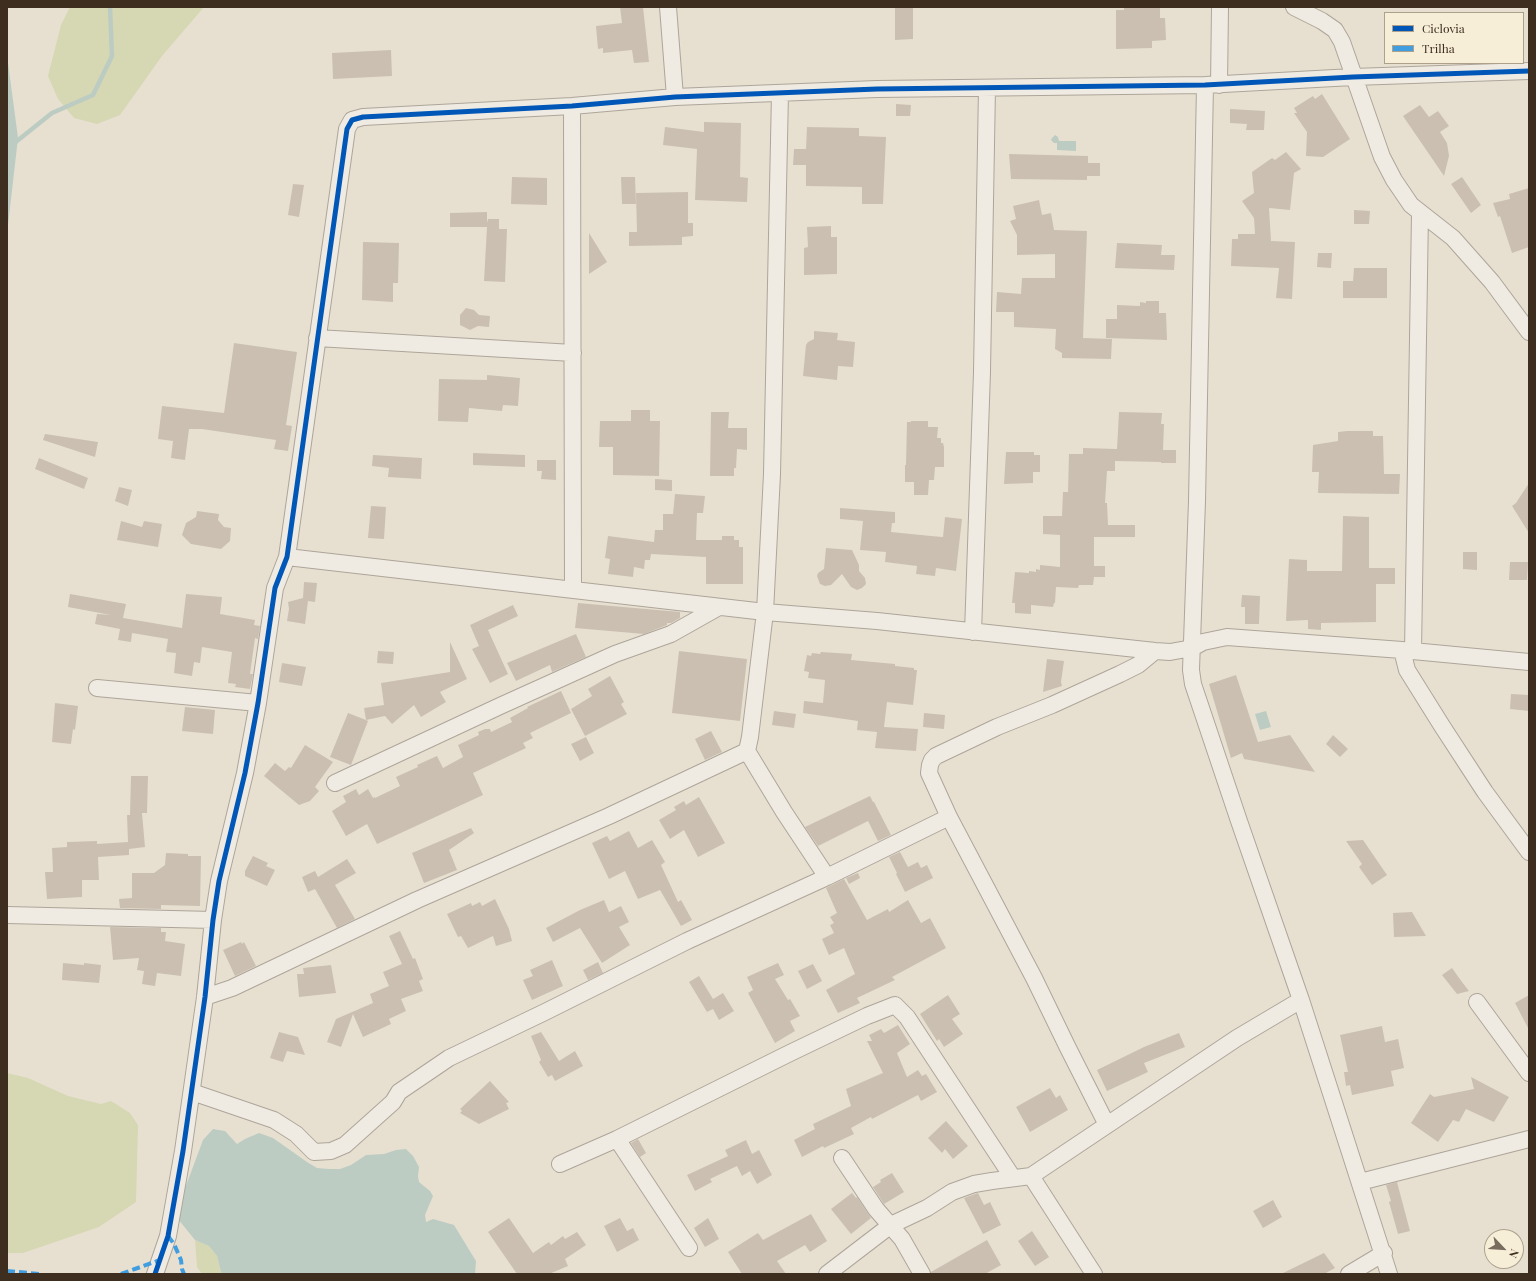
<!DOCTYPE html>
<html>
<head>
<meta charset="utf-8">
<style>
	body { margin:0 }
	#map { position:relative; width:1536px; height:1281px; overflow:hidden; background:#e7e0d1; font-family:"Playfair Display",serif }
	canvas { display:block }
	.frame { position:absolute; inset:0; border:8px solid #3d2e20; pointer-events:none }
	.legend { position:absolute; left:1384px; top:12px; width:140px; height:52px; box-sizing:border-box; background:#f7eed8; border:1px solid #ada18e; margin:0; padding:5px 7px; list-style:none; font-size:12px; color:#3d2e20 }
	.legend li { display:flex; align-items:center; gap:8px; height:20px }
	.legend b { width:20px; border:1px solid #ada18e }
	.north { position:absolute; left:1484px; top:1229px; width:40px; height:40px; box-sizing:border-box; background:#f7eed8; border:1px solid #ada18e; border-radius:50%; rotate:115deg; font-size:11px; font-weight:700; line-height:16px; text-align:center; color:#3d2e20 }
	.north::after { content:''; display:block; margin:auto; width:14px; height:18px; background:#786c5e; clip-path:polygon(50% 0,100% 100%,50% 72%,0 100%) }
</style>
</head>
<body>
<div id="map">
<canvas width="1536" height="1281"></canvas>
<div class="frame"></div>
<ul class="legend">
<li><b style="height:5px;background:#0057b8"></b>Ciclovia</li>
<li><b style="height:5px;background:#3f9de0"></b>Trilha</li>
</ul>
<div class="north">N</div>
</div>
<script>
const ctx = document.querySelector('canvas').getContext('2d');
ctx.lineJoin = 'round';
function paint(path, color) { ctx.fillStyle = color; ctx.fill(path, 'evenodd'); }
const poly = rows => new Path2D(rows.map(r => 'M' + r).join(''));
function strokePath(path, color, width, dash) { ctx.strokeStyle = color; ctx.lineWidth = width; ctx.lineCap = dash ? 'butt' : 'round'; ctx.setLineDash(dash || []); ctx.stroke(path); }
const green = poly([
	[70,7,204,7,162,56,120,115,97,124,74,118,58,99,48,76,61,25],
	[7,1073,28,1078,68,1096,101,1104,111,1101,130,1113,138,1125,136,1202,99,1227,23,1253,7,1253],
	[195,1240,209,1246,217,1256,221,1272,223,1274,202,1274,197,1267]
]);
const water = poly([
	[7,55,18,138,7,234],
	[1055,135,1058,137,1059,141,1076,141,1076,151,1057,150,1057,143,1054,143,1051,140,1052,138],
	[1266,711,1271,727,1260,730,1255,714],
	[213,1129,225,1131,237,1144,245,1139,259,1133,273,1138,307,1162,317,1168,329,1169,340,1169,351,1165,366,1155,384,1154,396,1150,406,1149,413,1156,419,1167,418,1176,419,1182,430,1191,433,1196,425,1215,426,1222,433,1219,454,1225,476,1261,475,1274,223,1274,221,1272,217,1256,209,1246,195,1240,178,1219,181,1199,203,1140]
]);
const stream = poly([
	[7,149,52,113,93,95,112,56,110,7]
]);
const building = poly([
	[620,7,643,7,649,62,634,63,632,50,603,53,603,48,598,49,596,26,622,23],
	[895,7,913,7,913,39,895,40],
	[1124,7,1160,7,1160,18,1165,18,1166,40,1152,41,1152,48,1116,49,1116,10,1124,10],
	[391,50,392,76,333,79,332,53],
	[1322,94,1350,139,1323,157,1306,156,1307,132,1294,113,1297,113,1294,108,1313,96,1315,99],
	[896,104,911,105,910,116,896,116],
	[1420,105,1429,117,1438,111,1449,126,1440,132,1447,143,1449,156,1444,176,1403,116],
	[1230,109,1265,111,1264,130,1246,130,1247,124,1230,123],
	[704,122,741,123,740,177,748,178,747,202,695,200,697,149,663,145,665,127,704,132],
	[807,127,859,128,859,136,886,137,883,204,862,204,862,187,806,186,806,165,793,165,794,149,806,149],
	[1286,152,1301,169,1294,173,1290,210,1269,208,1271,241,1295,242,1292,299,1276,298,1279,268,1231,266,1232,239,1238,239,1238,234,1255,234,1254,218,1242,201,1254,193,1252,172,1272,158,1275,160],
	[1009,154,1088,156,1088,163,1100,163,1100,176,1087,176,1087,180,1011,179],
	[512,177,547,178,547,205,511,204],
	[621,177,635,177,636,204,622,204],
	[1462,177,1481,205,1471,213,1451,184],
	[293,184,304,185,299,217,288,215],
	[1529,188,1529,247,1512,253,1500,216,1498,217,1493,203,1510,199,1509,194],
	[688,192,688,223,693,223,693,236,682,237,682,245,629,246,629,232,637,232,636,193],
	[1039,200,1042,215,1051,213,1054,230,1087,231,1083,338,1112,339,1111,359,1062,358,1062,353,1055,349,1056,329,1014,327,1014,312,996,312,997,292,1021,294,1022,278,1055,278,1055,254,1017,255,1017,235,1010,221,1016,219,1013,206],
	[1354,210,1370,211,1369,224,1354,224],
	[487,212,487,223,488,219,499,219,499,229,507,229,505,282,484,281,487,227,450,227,450,213],
	[831,226,831,237,837,237,837,274,804,275,804,248,808,247,807,227],
	[589,233,607,262,589,274],
	[363,242,399,243,398,283,393,283,393,302,362,300],
	[1117,243,1162,245,1161,255,1175,255,1174,270,1115,268],
	[1318,253,1332,253,1331,268,1317,267],
	[1354,268,1387,268,1387,298,1343,298,1343,281,1353,281],
	[1146,301,1159,301,1159,313,1166,313,1167,340,1106,338,1106,319,1117,319,1117,305,1140,306,1140,302,1146,303],
	[466,308,474,310,479,315,490,316,489,327,478,326,470,330,460,325,460,315],
	[814,331,838,333,837,340,855,342,853,367,838,366,837,380,803,376,806,345,808,342,814,339],
	[234,343,297,352,286,425,292,426,288,451,274,449,276,440,202,429,189,429,185,460,171,458,173,441,158,439,162,406,224,413],
	[487,375,520,378,518,406,503,405,502,411,469,408,468,422,438,421,439,379,487,380],
	[631,410,650,410,650,421,660,421,659,476,613,475,613,447,599,447,600,421,631,421],
	[711,412,729,412,728,428,747,428,747,450,737,449,736,468,734,468,734,476,710,476],
	[1119,412,1162,413,1161,424,1164,424,1163,450,1176,450,1176,463,1161,463,1161,462,1115,461,1115,471,1107,471,1105,503,1107,503,1108,525,1135,525,1135,537,1094,537,1094,566,1105,566,1105,577,1094,577,1093,585,1079,585,1078,588,1056,587,1055,603,1054,603,1053,607,1031,605,1031,614,1015,613,1015,603,1012,603,1015,572,1029,573,1029,571,1036,572,1036,569,1040,570,1040,565,1060,567,1060,535,1043,534,1043,516,1062,516,1063,492,1068,492,1069,454,1083,454,1083,448,1117,449],
	[911,421,928,421,928,427,938,427,937,438,941,438,941,443,943,443,944,447,944,467,935,467,934,480,929,480,928,495,914,495,914,482,905,482,905,465,906,465,907,422,911,422],
	[1347,431,1373,431,1373,436,1383,436,1384,474,1400,474,1399,494,1318,493,1319,472,1312,472,1313,445,1338,441,1338,432],
	[45,434,98,442,95,457,43,440],
	[1006,452,1034,452,1034,455,1040,455,1040,472,1033,472,1033,483,1004,484],
	[473,453,525,455,525,467,473,465],
	[373,455,422,458,421,479,388,477,389,468,372,466],
	[39,458,88,478,84,489,35,469],
	[537,460,556,460,556,480,541,479,542,471,537,471],
	[655,479,672,480,672,491,655,490],
	[1529,483,1529,533,1512,506,1516,503],
	[119,487,132,490,128,506,115,501],
	[675,494,705,496,703,513,697,513,696,540,722,540,722,536,734,536,734,540,739,540,739,547,743,547,743,584,706,584,706,557,651,554,650,560,645,560,644,569,634,567,633,577,608,574,610,559,605,558,608,536,654,542,655,530,663,530,663,514,673,514],
	[371,506,386,507,384,539,368,538],
	[840,508,895,512,895,523,892,523,891,532,931,536,943,537,945,517,962,519,956,571,936,568,935,576,916,574,917,566,885,562,886,552,860,550,863,521,840,519],
	[197,511,219,514,218,520,224,527,231,528,230,541,221,549,191,544,182,535,186,523,196,517],
	[1343,516,1369,517,1369,568,1395,568,1395,584,1376,584,1376,622,1321,623,1321,630,1308,629,1308,620,1286,621,1289,559,1307,560,1307,571,1342,571],
	[121,521,142,527,144,521,162,524,158,547,117,540],
	[826,548,852,550,859,565,859,571,865,578,866,584,862,588,857,590,851,587,842,574,831,585,825,586,820,584,817,576,818,573,824,569],
	[1463,552,1477,552,1477,570,1463,569],
	[1510,562,1528,562,1527,580,1509,580],
	[304,582,317,583,315,602,308,601,305,624,287,621,289,609,288,602,303,598],
	[70,594,126,604,123,618,182,628,186,594,222,597,220,614,255,620,254,625,260,626,258,639,255,638,250,674,253,674,250,689,235,687,236,684,228,683,232,652,202,647,200,663,194,662,192,676,174,673,176,653,166,652,168,639,132,633,131,642,118,640,120,629,95,624,97,614,111,615,68,607],
	[1242,595,1260,596,1259,624,1245,624,1245,607,1241,607],
	[578,603,680,612,680,618,671,623,667,623,667,625,644,634,575,628],
	[513,605,518,616,488,630,508,674,490,683,472,649,479,646,470,625],
	[576,634,586,657,552,672,550,665,516,681,507,663],
	[450,642,467,679,440,692,446,702,421,717,414,705,392,724,385,716,366,720,368,721,351,765,330,757,348,713,366,720,364,708,384,705,381,683,450,672],
	[378,651,394,652,393,664,377,663],
	[679,651,747,659,740,721,672,713],
	[821,652,852,654,851,660,895,664,895,666,914,668,914,670,917,670,913,705,887,702,884,727,918,729,916,751,875,748,877,732,857,730,858,721,803,713,804,701,823,703,825,680,808,678,809,672,804,671,807,655,811,656,812,653,820,654],
	[1047,659,1064,661,1061,682,1062,686,1043,692],
	[282,663,306,667,302,686,279,682],
	[1236,675,1258,742,1290,735,1315,772,1244,759,1242,753,1231,758,1209,684],
	[610,676,624,702,621,704,627,714,585,736,571,709,592,696,588,689],
	[561,691,571,713,530,733,533,738,523,743,526,748,473,773,483,795,377,844,367,824,346,836,332,811,346,802,343,796,356,789,359,795,368,789,373,798,375,797,375,798,400,786,396,777,418,767,417,765,437,756,443,768,463,757,458,745,479,735,478,732,485,729,490,729,491,732,512,722,510,718,528,708,527,707],
	[1511,694,1529,695,1529,711,1510,709],
	[55,703,78,706,75,730,73,729,71,744,52,742],
	[185,707,215,710,213,734,182,731],
	[774,711,796,714,794,728,772,725],
	[924,713,945,715,944,729,923,727],
	[711,731,722,752,705,760,695,739],
	[1333,735,1348,749,1340,757,1326,744],
	[586,737,594,753,580,761,571,744],
	[305,745,333,762,315,787,319,791,310,801,299,805,264,776,275,763,285,771,289,767,291,768],
	[131,776,148,776,147,813,142,813,145,847,129,849,129,855,98,857,99,880,82,880,82,897,47,899,45,872,53,872,52,848,67,847,67,842,97,841,97,844,128,842,127,815,130,815],
	[870,796,873,802,874,802,891,835,878,841,868,821,818,846,805,827],
	[699,797,725,843,698,857,684,830,670,839,659,820,676,810,674,807,684,801,686,805],
	[471,828,474,833,449,850,457,870,424,883,412,853],
	[629,831,638,848,652,840,665,862,661,865,678,902,681,900,692,920,681,926,660,890,638,899,625,871,609,879,592,843,607,836,610,841],
	[1363,840,1387,875,1372,885,1359,867,1362,864,1346,841],
	[900,852,908,867,918,862,921,868,927,865,933,878,905,892,896,874,897,873,889,857],
	[166,853,188,854,188,856,201,856,200,906,161,905,161,909,120,908,119,899,132,898,132,873,154,873,165,865],
	[253,856,268,863,266,866,275,870,267,886,245,876,245,871],
	[347,859,356,873,335,885,355,919,337,928,315,889,308,892,302,877,315,871,318,877],
	[858,873,860,878,849,884,846,878],
	[844,879,867,920,888,909,889,912,908,900,921,923,930,918,946,948,892,977,895,980,857,998,860,1003,838,1013,826,990,855,974,844,948,829,955,822,939,834,933,830,925,834,923,830,917,837,913,826,888],
	[495,899,509,929,512,941,496,946,493,936,468,948,461,936,458,937,447,914,471,903,472,906,480,902,482,906],
	[604,900,609,912,621,906,629,922,619,927,630,945,602,963,580,928,553,942,546,928,580,910],
	[1412,912,1426,936,1394,937,1393,913],
	[110,927,161,928,161,932,166,932,165,941,185,944,181,976,157,973,155,986,142,984,144,971,137,970,139,958,113,960],
	[400,931,413,959,415,958,423,979,419,981,423,991,401,999,406,1011,389,1019,391,1024,363,1037,353,1014,341,1047,327,1042,336,1019,373,1003,370,994,389,986,383,972,402,964,389,936],
	[241,942,242,944,244,942,256,966,235,976,223,950],
	[552,960,563,986,532,1000,523,980,533,976,530,970],
	[598,962,603,973,588,980,583,970],
	[63,963,84,965,84,963,101,965,99,983,62,980],
	[778,963,784,975,775,979,788,1000,790,999,800,1016,790,1021,795,1031,775,1043,748,993,753,990,747,977],
	[813,964,822,981,807,989,798,971],
	[331,965,336,993,299,997,297,974,304,974,303,968],
	[1452,968,1462,982,1469,991,1457,994,1442,975],
	[699,976,713,999,723,993,734,1011,719,1020,713,1009,707,1012,689,982],
	[948,995,960,1014,952,1019,963,1034,944,1047,939,1039,937,1041,920,1014],
	[1529,995,1529,1030,1515,1003],
	[898,1025,910,1044,897,1053,907,1077,918,1070,922,1076,926,1074,937,1092,921,1101,918,1095,872,1119,871,1117,851,1128,854,1134,824,1148,823,1146,802,1157,794,1140,815,1129,813,1124,851,1106,846,1089,883,1073,867,1041,872,1041,869,1035,881,1029,884,1033],
	[1382,1026,1385,1042,1398,1039,1404,1068,1391,1071,1394,1086,1352,1095,1350,1085,1346,1086,1344,1072,1348,1072,1340,1035],
	[279,1032,298,1037,305,1055,287,1051,283,1062,270,1058],
	[541,1032,559,1061,575,1051,583,1066,555,1081,552,1075,548,1077,539,1062,541,1060,531,1036],
	[1179,1033,1185,1047,1144,1063,1148,1072,1107,1091,1097,1070,1144,1047],
	[1471,1077,1509,1097,1494,1122,1466,1109,1459,1122,1453,1120,1438,1142,1411,1123,1430,1094,1434,1097,1474,1089],
	[490,1081,509,1102,506,1103,509,1109,479,1124,460,1113,462,1111,460,1109],
	[1050,1088,1056,1098,1060,1095,1068,1110,1030,1132,1016,1107],
	[946,1121,968,1146,953,1159,945,1149,942,1153,928,1138],
	[638,1139,646,1153,640,1157,631,1143],
	[746,1140,752,1154,759,1150,772,1175,757,1184,750,1171,742,1176,737,1166,710,1179,712,1182,695,1191,687,1175,728,1156,725,1150],
	[892,1173,904,1192,884,1204,873,1187,881,1182,880,1180],
	[1397,1182,1410,1231,1398,1234,1389,1202,1391,1201,1386,1185],
	[852,1193,856,1198,857,1197,871,1218,851,1234,831,1209],
	[978,1193,984,1205,990,1202,1001,1225,983,1234,964,1198],
	[1273,1200,1282,1217,1263,1228,1253,1211],
	[811,1214,827,1241,810,1252,805,1245,777,1261,786,1274,742,1274,728,1252,758,1233,763,1240],
	[509,1218,533,1253,549,1242,551,1245,563,1236,565,1239,577,1232,586,1245,565,1259,568,1266,549,1274,517,1274,488,1232],
	[620,1218,627,1231,633,1228,639,1240,617,1252,604,1226],
	[708,1218,719,1239,705,1247,694,1228],
	[1032,1231,1049,1257,1035,1266,1018,1241],
	[987,1240,1001,1265,985,1274,931,1274,931,1272],
	[1324,1253,1335,1268,1324,1274,1281,1274]
]);
const street = poly([
	[668,7,675,97],
	[1294,7,1322,21,1335,30,1342,42,1382,157,1394,180,1411,205,1453,238,1492,282,1529,332],
	[1205,85,1197,501,1191,670,1193,684,1239,821,1301,1000,1389,1274],
	[1219,85,1220,7],
	[780,93,772,474,765,612,750,737,747,751,784,812,827,877],
	[572,106,573,589],
	[317,338,573,353],
	[287,557,765,612,877,621,1155,651,1170,652,1192,648,1203,642,1227,637,1402,650,1529,662],
	[973,632,982,372,987,88],
	[1402,650,1407,670,1442,726,1485,792,1529,852],
	[1413,651,1420,213],
	[97,688,258,703],
	[335,783,500,706,615,654,671,634,719,607],
	[7,915,213,920],
	[205,997,232,988,417,900,609,816,747,751],
	[1477,1002,1529,1073],
	[192,1092,274,1120,296,1134,314,1152,331,1151,345,1145,393,1102,399,1092,449,1058,545,1012,687,941,827,877,949,817],
	[1107,1125,1068,1048,1034,978,949,817,929,773,930,765,932,760,936,756,997,727,1052,705,1120,674,1138,665,1155,651],
	[617,1139,689,1248],
	[842,1158,876,1209,902,1239,922,1274],
	[560,1164,617,1139,790,1053,867,1016,895,1005,907,1017,1013,1178],
	[1031,1176,1094,1274],
	[1360,1182,1529,1139],
	[155,1274,168,1236,183,1151,205,997,213,920,219,881,245,773,258,703,275,588,287,557,347,129,352,120,363,117,572,106,675,97,877,89,1205,85,1353,77,1529,71],
	[827,1274,891,1225,927,1208,952,1192,974,1184,992,1181,1031,1176,1237,1038,1301,1000],
	[1349,1274,1384,1253]
]);
const quiet = poly([
	[168,1236,174,1244,181,1260,182,1269,184,1274],
	[7,1271,40,1274],
	[121,1274,160,1260]
]);
const cycleway = poly([
	[155,1274,168,1236,183,1151,205,997,213,920,219,881,245,773,258,703,275,588,287,557,347,129,352,120,363,117,572,106,675,97,877,89,1205,85,1353,77,1529,71]
]);
paint(green, '#d6d7b3');
paint(water, '#bcccc2');
strokePath(stream, '#bcccc2', 4.5);
paint(building, '#cbbfb2');
strokePath(street, '#ada599', 18);
strokePath(street, '#efebe3', 16);
strokePath(quiet, '#3f9de0', 4, [8, 4]);
strokePath(cycleway, '#0057b8', 5);
</script>
</body>
</html>
